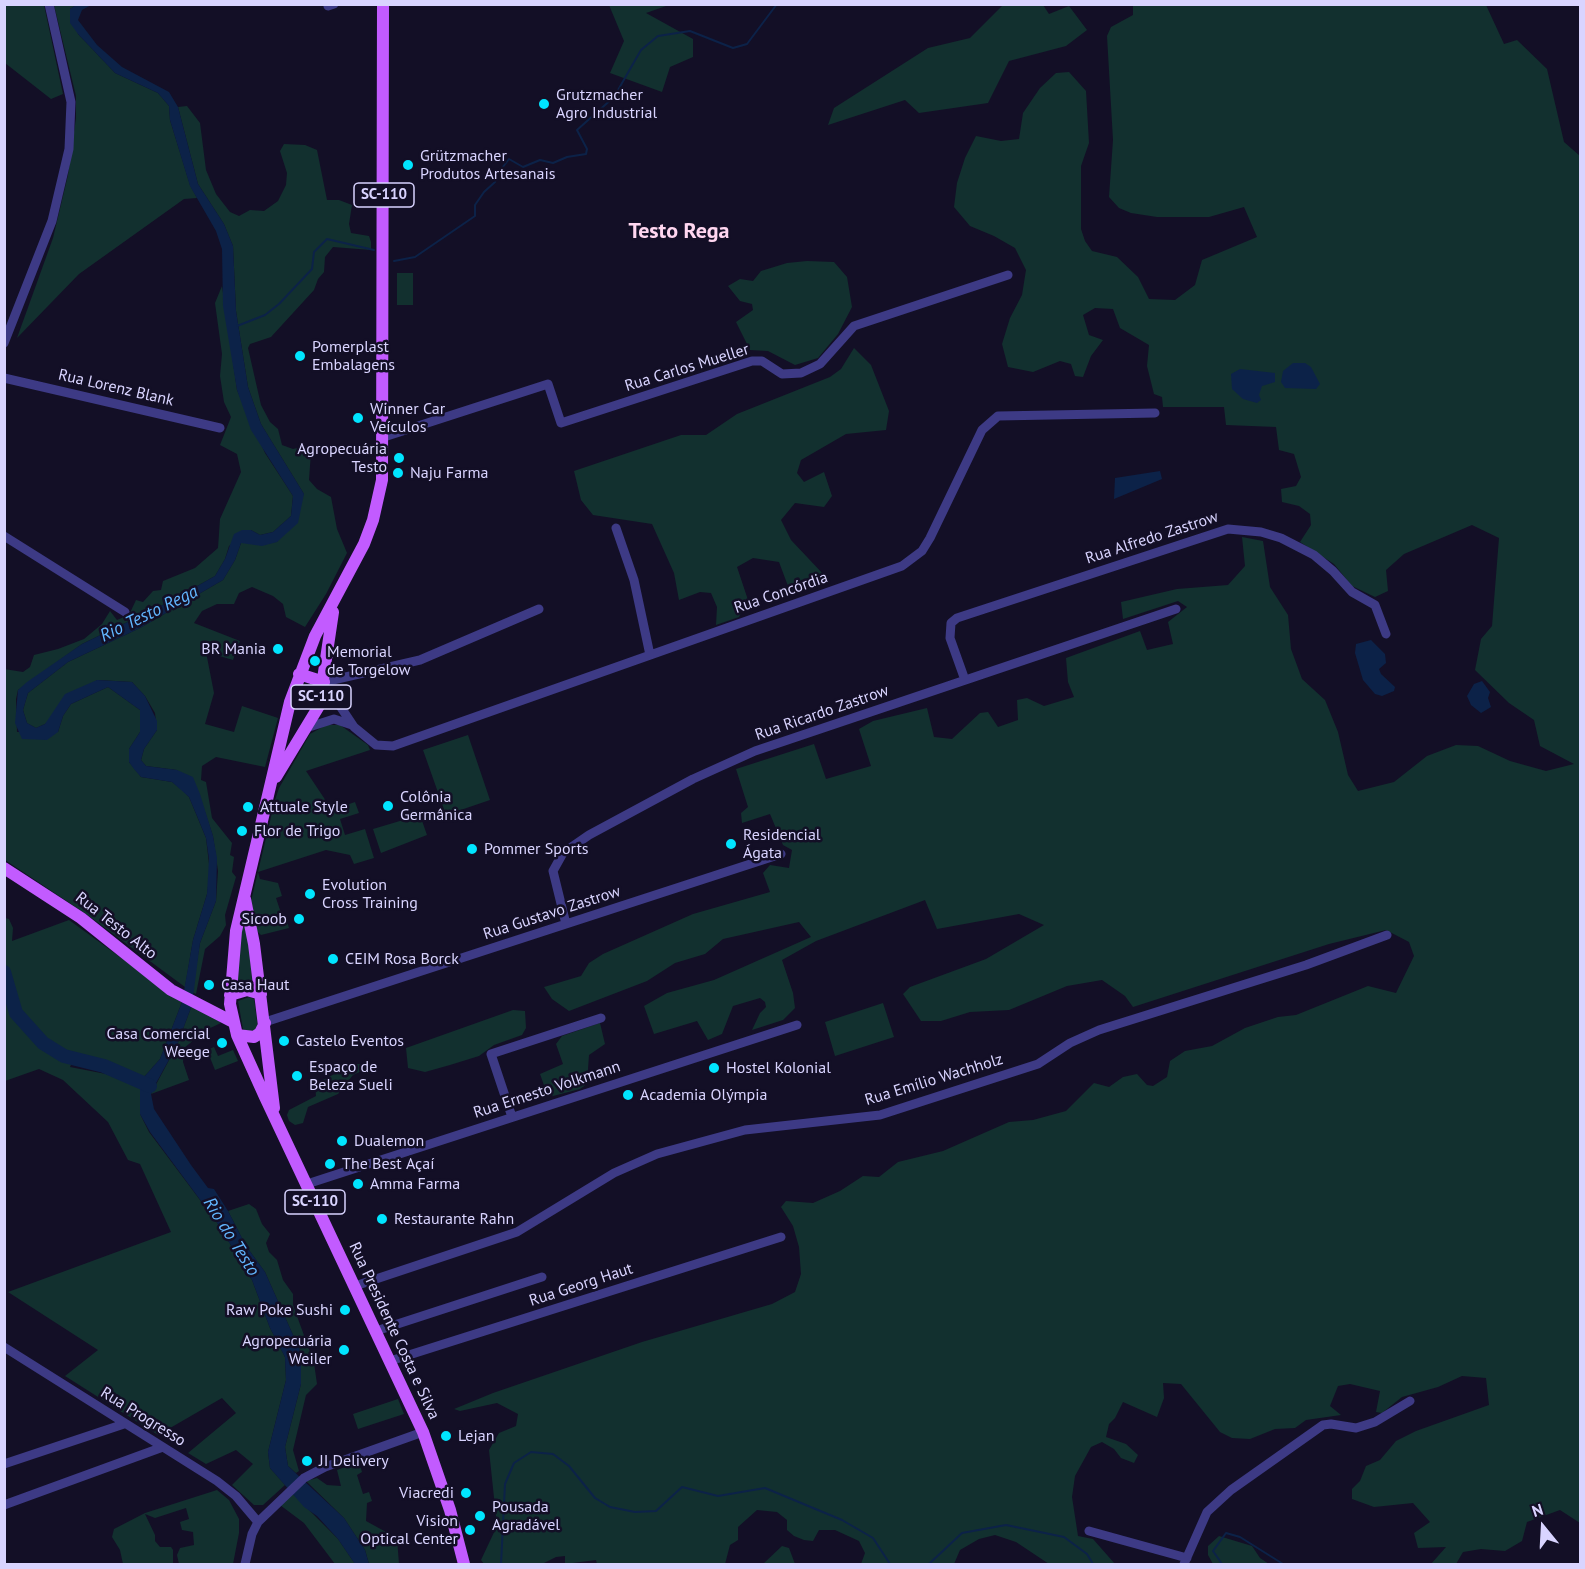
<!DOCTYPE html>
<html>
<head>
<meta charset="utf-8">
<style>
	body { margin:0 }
	#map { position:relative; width:1585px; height:1569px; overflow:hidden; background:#130f26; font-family:"PT Sans",sans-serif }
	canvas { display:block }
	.frame { position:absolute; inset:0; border:6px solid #d9d4ff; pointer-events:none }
	.north { position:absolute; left:1513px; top:1497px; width:60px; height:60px; -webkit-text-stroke:4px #130f26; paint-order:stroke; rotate:342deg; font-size:16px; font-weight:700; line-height:24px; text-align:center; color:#d9d4ff }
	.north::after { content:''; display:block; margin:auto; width:21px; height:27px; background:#d9d4ff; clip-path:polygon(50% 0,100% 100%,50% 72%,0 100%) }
</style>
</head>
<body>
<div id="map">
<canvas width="1585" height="1569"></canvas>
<div class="frame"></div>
<div class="north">N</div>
</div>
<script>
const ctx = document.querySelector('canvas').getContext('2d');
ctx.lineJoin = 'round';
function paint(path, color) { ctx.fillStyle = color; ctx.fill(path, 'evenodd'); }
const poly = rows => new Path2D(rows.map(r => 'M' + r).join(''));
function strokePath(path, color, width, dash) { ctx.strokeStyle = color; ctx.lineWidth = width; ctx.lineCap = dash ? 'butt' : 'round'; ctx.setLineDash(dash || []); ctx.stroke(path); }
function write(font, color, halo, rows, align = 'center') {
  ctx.font = font + ' "PT Sans",sans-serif'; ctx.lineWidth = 5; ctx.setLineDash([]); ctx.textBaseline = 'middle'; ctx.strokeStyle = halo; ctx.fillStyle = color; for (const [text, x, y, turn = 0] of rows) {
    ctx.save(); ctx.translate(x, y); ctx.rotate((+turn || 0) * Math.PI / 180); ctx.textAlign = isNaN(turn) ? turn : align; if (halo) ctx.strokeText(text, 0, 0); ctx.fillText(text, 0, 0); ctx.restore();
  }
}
const green = poly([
	[5,4,44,5,63,94,51,99,5,63],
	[54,5,76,5,70,9,78,34,115,73,158,93,169,106,170,120,190,185,197,198,184,199,79,274,17,338,53,238,68,175,76,118,76,96],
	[609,5,669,5,646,13,693,39,693,57,670,67,662,92,610,73,624,41],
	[1003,5,1043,5,1049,14,1069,6,1087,30,1066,46,1009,61,988,103,919,113,905,100,828,125,834,108,928,48,970,38],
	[1133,5,1486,5,1504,44,1517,40,1547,69,1564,142,1580,156,1580,1523,1560,1510,1527,1522,1522,1541,1505,1551,1481,1549,1463,1552,1456,1564,1431,1564,1446,1547,1418,1548,1414,1533,1430,1522,1413,1503,1374,1507,1352,1499,1352,1489,1360,1481,1366,1466,1380,1460,1396,1441,1416,1431,1489,1405,1486,1378,1462,1376,1438,1387,1402,1397,1382,1413,1376,1412,1380,1391,1350,1384,1338,1386,1330,1406,1341,1415,1306,1420,1295,1428,1275,1429,1250,1439,1232,1438,1220,1432,1181,1384,1163,1383,1164,1398,1157,1417,1123,1402,1115,1418,1109,1424,1106,1437,1126,1444,1138,1455,1134,1463,1121,1458,1114,1449,1102,1442,1091,1447,1075,1476,1072,1497,1078,1536,1093,1539,1115,1564,1049,1564,1016,1542,995,1535,979,1539,960,1550,954,1564,861,1564,865,1553,859,1541,835,1530,819,1530,813,1541,804,1540,794,1536,787,1530,787,1520,777,1512,757,1510,738,1527,738,1540,730,1545,725,1564,597,1564,596,1560,565,1564,565,1556,556,1557,542,1564,484,1564,481,1560,497,1526,489,1450,499,1433,516,1426,518,1414,497,1403,460,1411,454,1409,493,1393,642,1342,772,1304,795,1292,801,1274,799,1247,793,1226,781,1207,786,1201,813,1203,840,1191,863,1176,879,1177,898,1162,943,1151,1009,1122,1033,1120,1066,1111,1094,1083,1109,1087,1123,1077,1137,1074,1147,1085,1153,1086,1167,1077,1170,1061,1185,1051,1212,1046,1245,1028,1278,1017,1296,1015,1368,986,1396,993,1414,956,1409,942,1386,930,1329,944,1133,1007,1125,996,1102,980,1067,986,1009,1010,970,1012,941,1021,921,1021,903,994,910,987,986,959,1044,925,1019,914,937,929,925,900,816,941,782,960,793,993,795,1008,783,1020,752,1030,760,1013,766,1007,765,1002,760,998,733,1006,722,1034,708,1040,697,1021,654,1034,644,1006,667,993,714,980,811,937,799,922,723,939,705,954,675,963,647,981,569,1011,552,999,544,987,581,976,589,963,603,954,693,914,770,892,763,873,770,865,789,868,792,850,783,845,770,814,742,823,741,813,748,807,736,769,814,744,826,779,871,766,859,729,873,721,927,708,934,737,952,739,980,713,988,712,998,727,1018,720,1017,700,1027,698,1044,706,1074,697,1068,682,1066,658,1140,631,1147,650,1173,644,1168,622,1187,607,1178,601,1123,619,1121,602,1177,589,1228,585,1245,566,1242,537,1263,541,1270,587,1288,615,1291,649,1302,679,1325,700,1338,732,1348,775,1358,791,1394,782,1427,756,1456,745,1478,746,1510,761,1546,771,1574,764,1540,746,1534,720,1509,703,1475,670,1481,639,1492,626,1499,538,1472,525,1404,554,1386,570,1388,591,1375,597,1352,586,1334,564,1300,542,1311,525,1310,514,1299,506,1282,502,1281,489,1296,486,1301,477,1294,454,1279,450,1276,427,1226,425,1224,407,1163,407,1162,397,1154,394,1147,366,1149,345,1120,328,1113,309,1095,308,1083,315,1089,335,1103,340,1091,356,1083,377,1075,376,1071,364,1060,361,1033,372,1008,367,1002,344,1010,318,1022,295,1026,270,1015,248,994,236,970,226,954,207,957,183,965,158,976,136,1001,141,1019,139,1023,113,1040,88,1056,73,1069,72,1086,91,1089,143,1081,166,1081,229,1085,241,1092,251,1117,257,1138,277,1149,299,1175,300,1195,285,1202,260,1257,237,1244,207,1209,217,1157,217,1131,213,1119,208,1109,197,1113,140,1107,36,1111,27,1133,15],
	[187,106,200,123,206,170,216,194,230,212,239,216,250,210,264,211,278,201,286,185,287,173,280,151,284,144,305,145,317,150,327,200,339,200,352,205,349,224,351,233,369,236,371,242,371,250,333,247,325,257,324,272,318,279,314,290,271,337,250,344,248,348,261,405,270,422,278,429,282,445,293,449,306,446,311,452,309,480,317,489,331,497,337,529,347,553,326,594,305,627,286,617,283,604,273,596,252,587,239,593,234,604,217,604,202,611,194,623,240,641,233,660,206,652,214,693,205,724,234,732,242,706,278,718,265,767,216,757,202,766,201,780,206,782,212,818,232,843,230,855,234,857,232,872,236,877,225,915,226,925,220,936,205,949,196,994,192,992,200,943,216,901,218,871,213,836,205,812,177,770,146,766,141,760,144,749,157,730,155,713,145,696,132,682,97,680,45,724,36,728,27,723,23,710,28,693,68,662,140,628,223,580,235,560,241,543,277,542,304,494,261,424,248,387,236,311,233,246,224,224,198,184,178,107],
	[807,261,834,262,847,277,852,307,838,334,818,358,795,365,768,351,750,350,736,322,753,310,752,304,740,301,728,286,740,279,753,281,761,271,787,263],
	[397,273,413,273,413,305,397,305],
	[222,286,237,390,265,453,293,496,291,516,273,532,260,535,251,530,229,546,225,559,215,576,169,602,82,644,18,690,16,699,17,732,58,732,63,716,71,704,108,687,140,710,140,732,129,749,129,762,141,777,172,782,182,790,189,797,206,838,210,872,207,894,193,940,185,987,86,914,5,860,4,669,23,672,30,667,34,655,58,649,84,639,102,624,110,611,117,620,129,615,136,600,143,602,153,591,161,590,163,581,195,568,218,548,220,519,241,472,237,454,220,445,231,417,224,402,220,376,222,354,215,303],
	[854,348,871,365,889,411,886,430,846,434,801,460,797,473,804,482,824,472,832,496,824,507,795,503,781,520,791,540,824,575,819,587,791,594,779,562,753,558,737,567,748,600,739,617,716,625,717,607,711,593,700,592,679,600,674,573,652,524,593,515,581,500,574,471,681,435,706,435,737,414,830,377,841,369],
	[326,725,340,725,368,745,370,750,306,771,332,810,355,802,359,813,340,819,345,835,365,829,374,858,354,864,350,855,326,850,258,872,260,879,278,883,282,896,276,898,283,919,286,918,289,928,261,935,257,931,251,901,275,800,279,788,310,734],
	[468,735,490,800,446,815,423,750],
	[420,815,427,835,381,853,373,829],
	[5,918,9,919,13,928,12,941,69,920,182,1002,160,1059,144,1077,106,1060,76,1054,70,1067,106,1074,140,1087,140,1114,149,1132,218,1224,252,1280,270,1328,285,1357,286,1380,268,1452,270,1468,285,1485,263,1505,254,1505,232,1485,253,1464,236,1450,206,1464,188,1453,236,1413,222,1398,158,1435,65,1376,98,1350,8,1292,171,1232,140,1164,128,1160,108,1122,63,1080,39,1069,5,1081],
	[240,927,248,927,252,980,236,982],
	[249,997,254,999,258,1028,251,1032,243,1029,238,1001],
	[883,1003,894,1037,835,1056,825,1022],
	[192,1005,217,1017,221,1023,206,1030,184,1048,183,1062,189,1080,151,1094,177,1045],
	[513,1010,525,1011,526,1028,522,1035,494,1045,479,1056,450,1065,425,1072,408,1068,406,1048],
	[600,1023,605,1044,589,1055,587,1084,580,1089,553,1096,546,1091,540,1074,563,1064,556,1044,562,1036],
	[214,1047,218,1056,233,1050,238,1061,215,1070,207,1050],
	[354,1064,361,1064,364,1070,353,1075,338,1094,308,1107,303,1123,295,1125,289,1121,287,1115,289,1110,316,1096,315,1084],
	[249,1204,256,1209,262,1224,270,1234,266,1243,269,1252,277,1260,283,1280,293,1294,293,1305,314,1363,317,1384,306,1395,293,1450,299,1471,296,1473,288,1466,285,1447,301,1384,301,1353,265,1272,246,1246,228,1211],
	[398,1399,404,1414,358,1429,353,1414],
	[359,1462,362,1472,357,1475,363,1494,369,1492,372,1501,367,1503,366,1521,397,1538,399,1564,369,1564,365,1550,344,1518,306,1481,317,1478,327,1485,341,1486,337,1470],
	[217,1490,229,1500,239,1519,239,1533,233,1564,179,1564,177,1555,180,1548,194,1545,193,1532,182,1530,180,1522,189,1519,186,1508,155,1518,145,1514,155,1535,155,1541,160,1547,171,1547,173,1550,173,1564,123,1564,120,1550,112,1537,114,1529,145,1513],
	[292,1493,338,1539,355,1564,335,1564,304,1523,280,1505],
	[1219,1536,1252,1546,1260,1558,1269,1564,1213,1564,1208,1555,1208,1546],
	[782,1546,789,1548,795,1564,763,1564]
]);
const water = poly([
	[76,5,91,5,82,10,78,20,97,45,122,67,169,92,178,107,198,184,224,224,233,246,236,311,248,387,261,424,304,494,298,523,277,542,262,546,241,543,235,560,223,580,140,628,68,662,28,693,23,710,27,723,36,728,45,724,65,694,97,680,132,682,145,696,157,721,157,730,144,749,141,760,146,766,177,770,193,777,200,794,213,836,217,858,216,901,200,943,192,1005,177,1045,154,1087,151,1094,154,1109,191,1165,208,1188,214,1189,228,1211,246,1246,265,1272,301,1353,301,1384,285,1447,288,1466,344,1518,365,1550,369,1564,355,1564,338,1539,317,1516,304,1507,270,1468,268,1452,286,1380,285,1357,270,1328,252,1280,218,1224,150,1132,140,1114,140,1087,144,1077,160,1059,182,1002,193,940,207,894,209,859,206,838,197,816,189,797,172,782,141,777,134,769,129,762,129,749,140,732,140,710,108,687,71,704,63,716,58,732,47,740,22,739,15,723,18,690,27,682,82,644,169,602,215,576,225,559,234,534,242,530,251,530,260,535,273,532,291,516,293,496,251,430,237,390,223,306,222,249,216,231,190,186,170,120,169,106,158,93,115,73,78,34,70,23,70,9],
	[1293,363,1305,363,1311,367,1320,384,1316,389,1285,388,1281,382,1283,371],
	[1240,369,1275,373,1275,382,1262,386,1259,395,1261,400,1257,403,1243,399,1232,389,1231,374],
	[1160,471,1162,479,1114,499,1115,478],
	[1371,640,1385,654,1386,663,1379,669,1381,674,1395,687,1394,691,1382,696,1375,694,1363,680,1355,653,1356,644],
	[1482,681,1490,692,1488,698,1491,707,1481,713,1471,705,1467,696,1474,684]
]);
const stream = poly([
	[394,261,415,257,475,216,475,205,484,192,495,182,499,172,509,159,523,167,540,160,553,163,567,157,586,154,587,149,577,130,614,97,641,50,658,36,690,31,733,48,747,44,777,4],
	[237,326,265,315,279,304,312,269,314,252,327,239,374,250],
	[501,1564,505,1484,514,1463,531,1452,553,1454,569,1466,595,1498,610,1507,635,1512,656,1511,682,1487,718,1496,765,1488,842,1520,873,1538,890,1564],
	[929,1564,962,1533,1006,1525,1064,1537,1087,1554,1093,1564],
	[1222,1564,1213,1551,1226,1533,1240,1537,1283,1564]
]);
const river = poly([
	[4,972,16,1013,43,1043,64,1056,104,1066,150,1086]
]);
const minor = poly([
	[328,6,334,4],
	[4,343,52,221,69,149,71,102,49,4],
	[4,378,220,428],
	[384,437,548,384,561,423,752,361,762,361,782,374,801,373,820,364,854,326,1008,275],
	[616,528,634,580,650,655],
	[4,536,125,612],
	[539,609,420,660,324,682,354,727,376,745,393,746,902,566,922,551,930,538,982,430,998,416,1155,413],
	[965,680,950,638,951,623,957,618,1228,529,1261,532,1281,538,1314,555,1333,571,1352,592,1375,605,1386,634],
	[306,728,334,719,352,725],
	[566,924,553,871,563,853,589,835,693,779,755,751,1176,609],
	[265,1022,781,854],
	[512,1117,491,1054,601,1018],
	[307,1184,797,1025],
	[355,1286,517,1232,614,1173,657,1154,745,1130,880,1115,1038,1064,1070,1043,1099,1030,1306,965,1387,935],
	[376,1331,542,1277],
	[4,1347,217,1481,236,1496,258,1522],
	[390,1361,781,1237],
	[4,1464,124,1424],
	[4,1505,163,1447],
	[1089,1531,1187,1558],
	[245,1564,252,1534,258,1522,304,1478,325,1467,423,1432],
	[1184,1564,1207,1512,1231,1490,1323,1425,1331,1424,1356,1428,1375,1422,1410,1401]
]);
const major = poly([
	[383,4,382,480,373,520,364,544,315,636,290,702,236,931,230,1004,237,1035,265,1097,423,1432,450,1510,464,1564],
	[299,674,324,682],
	[276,777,319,706,333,612],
	[4,868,81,918,171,990,233,1022],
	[245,899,254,944,274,1108],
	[230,995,247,990,261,994],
	[237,1035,254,1037,260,1033,265,1023]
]);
const markers = [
	[544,104,6,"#00e5ff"],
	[408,165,6,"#00e5ff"],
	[300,356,6,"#00e5ff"],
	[358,418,6,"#00e5ff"],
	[399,458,6,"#00e5ff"],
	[398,473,6,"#00e5ff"],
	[278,649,6,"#00e5ff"],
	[315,661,6,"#00e5ff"],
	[388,806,6,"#00e5ff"],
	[248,807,6,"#00e5ff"],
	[242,831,6,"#00e5ff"],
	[731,844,6,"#00e5ff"],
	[472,849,6,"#00e5ff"],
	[310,894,6,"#00e5ff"],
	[299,919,6,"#00e5ff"],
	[333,959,6,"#00e5ff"],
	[209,985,6,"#00e5ff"],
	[284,1041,6,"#00e5ff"],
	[222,1043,6,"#00e5ff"],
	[714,1068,6,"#00e5ff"],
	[297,1076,6,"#00e5ff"],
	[628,1095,6,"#00e5ff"],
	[342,1141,6,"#00e5ff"],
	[330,1164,6,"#00e5ff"],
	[358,1184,6,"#00e5ff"],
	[382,1219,6,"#00e5ff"],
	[345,1310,6,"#00e5ff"],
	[344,1350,6,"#00e5ff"],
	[446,1436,6,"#00e5ff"],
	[307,1461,6,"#00e5ff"],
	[466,1493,6,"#00e5ff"],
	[480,1516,6,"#00e5ff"],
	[470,1530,6,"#00e5ff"]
];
const shields = [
	[384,195,60],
	[321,697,60],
	[315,1202,60]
];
const shieldNames = [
	["SC-110",384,195],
	["SC-110",321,697],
	["SC-110",315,1202]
];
const poiNames = [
	["Grutzmacher",556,95],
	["Agro Industrial",556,113],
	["Grützmacher",420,156],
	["Produtos Artesanais",420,174],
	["Pomerplast",312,347],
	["Embalagens",312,365],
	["Winner Car",370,409],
	["Veículos",370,427],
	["Agropecuária",387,449,"right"],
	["Testo",387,467,"right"],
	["Naju Farma",410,473],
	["BR Mania",266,649,"right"],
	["Memorial",327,652],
	["de Torgelow",327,670],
	["Colônia",400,797],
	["Germânica",400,815],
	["Attuale Style",260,807],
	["Flor de Trigo",254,831],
	["Residencial",743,835],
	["Ágata",743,853],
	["Pommer Sports",484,849],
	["Evolution",322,885],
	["Cross Training",322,903],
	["Sicoob",287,919,"right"],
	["CEIM Rosa Borck",345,959],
	["Casa Haut",221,985],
	["Casa Comercial",210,1034,"right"],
	["Weege",210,1052,"right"],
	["Castelo Eventos",296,1041],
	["Espaço de",309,1067],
	["Beleza Sueli",309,1085],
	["Hostel Kolonial",726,1068],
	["Academia Olýmpia",640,1095],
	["Dualemon",354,1141],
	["The Best Açaí",342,1164],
	["Amma Farma",370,1184],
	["Restaurante Rahn",394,1219],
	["Raw Poke Sushi",333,1310,"right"],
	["Agropecuária",332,1341,"right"],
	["Weiler",332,1359,"right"],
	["Lejan",458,1436],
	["JI Delivery",319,1461],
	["Viacredi",454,1493,"right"],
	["Pousada",492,1507],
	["Agradável",492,1525],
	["Vision",458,1521,"right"],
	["Optical Center",458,1539,"right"]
];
const streetNames = [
	["Rua Carlos Mueller",687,368,-17],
	["Rua Lorenz Blank",116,388,13],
	["Rua Alfredo Zastrow",1152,538,-18],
	["Rua Concórdia",781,593,-19],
	["Rua Ricardo Zastrow",822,713,-19],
	["Rua Gustavo Zastrow",552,913,-18],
	["Rua Testo Alto",116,926,38],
	["Rua Emílio Wachholz",934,1080,-17],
	["Rua Ernesto Volkmann",547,1090,-18],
	["Rua Georg Haut",581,1285,-18],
	["Rua Presidente Costa e Silva",394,1331,65],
	["Rua Progresso",143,1417,32]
];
const waterNames = [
	["Rio Testo Rega",149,614,-26],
	["Rio do Testo",231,1237,58]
];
const districtNames = [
	["Testo Rega",679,232]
];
paint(green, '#12302f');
paint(water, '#0c2248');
strokePath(stream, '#0c2248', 2);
strokePath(river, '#0c2248', 14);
strokePath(minor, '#3d3a85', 9);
strokePath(major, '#c25bff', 12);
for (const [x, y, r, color] of markers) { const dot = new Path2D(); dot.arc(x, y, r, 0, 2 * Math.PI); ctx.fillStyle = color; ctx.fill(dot); strokePath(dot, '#130f26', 2); }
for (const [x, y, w] of shields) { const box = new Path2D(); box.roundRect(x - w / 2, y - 12, w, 24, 4.5); ctx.fillStyle = '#130f26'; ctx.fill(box); strokePath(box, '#d9d4ff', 1.5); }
write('bold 15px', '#d9d4ff', null, shieldNames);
write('16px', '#d9d4ff', '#130f26', poiNames, 'left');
write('16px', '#d9d4ff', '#130f26', streetNames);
write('italic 18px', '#62b6ff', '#130f26', waterNames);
write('bold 22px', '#ffd6f0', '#130f26', districtNames);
</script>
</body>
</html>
